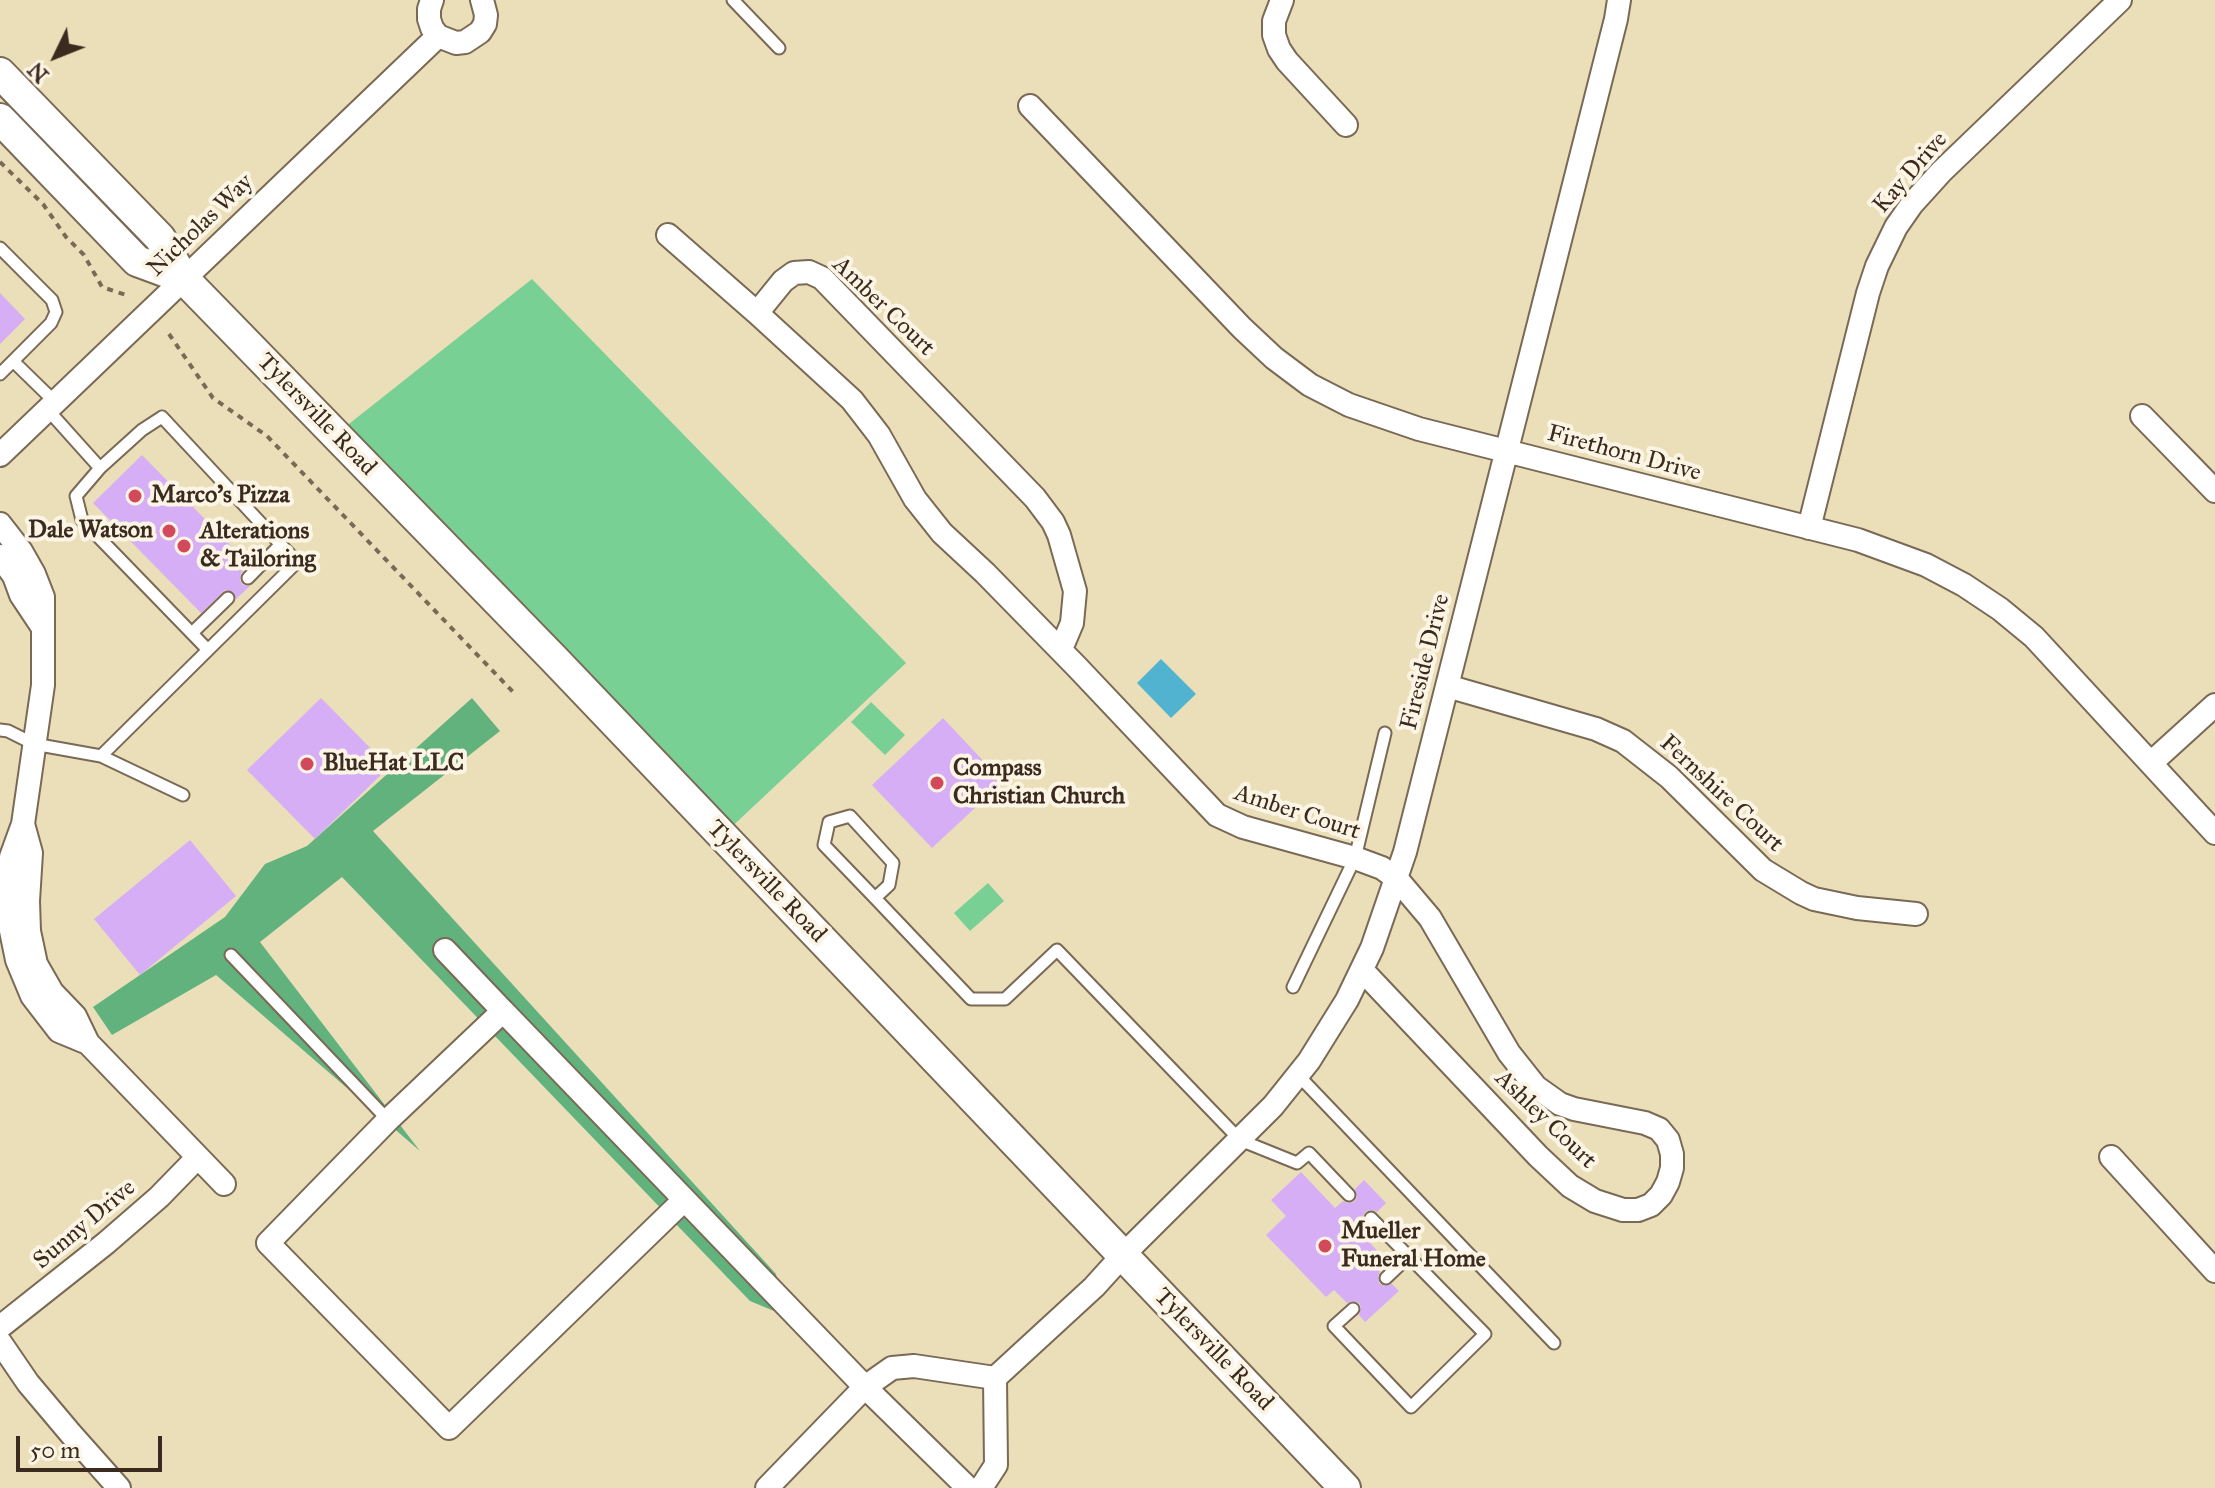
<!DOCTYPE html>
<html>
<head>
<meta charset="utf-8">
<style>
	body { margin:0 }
	#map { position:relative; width:2215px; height:1488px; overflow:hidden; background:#ebdfba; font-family:"IM FELL Great Primer",serif }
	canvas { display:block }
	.north { position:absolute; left:16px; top:16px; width:80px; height:80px; -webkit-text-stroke:6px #fcf5e5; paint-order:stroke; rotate:227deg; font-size:22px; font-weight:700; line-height:32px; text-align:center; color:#3b2a1e }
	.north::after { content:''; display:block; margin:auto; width:28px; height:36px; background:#3b2a1e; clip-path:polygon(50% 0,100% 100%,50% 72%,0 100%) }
	.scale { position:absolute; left:16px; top:1436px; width:146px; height:36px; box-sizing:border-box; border:4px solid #3b2a1e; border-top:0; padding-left:10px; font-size:24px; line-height:28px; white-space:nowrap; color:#3b2a1e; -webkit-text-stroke:6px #fcf5e5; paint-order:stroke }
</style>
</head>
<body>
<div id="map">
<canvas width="2215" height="1488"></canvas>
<div class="north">N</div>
<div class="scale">50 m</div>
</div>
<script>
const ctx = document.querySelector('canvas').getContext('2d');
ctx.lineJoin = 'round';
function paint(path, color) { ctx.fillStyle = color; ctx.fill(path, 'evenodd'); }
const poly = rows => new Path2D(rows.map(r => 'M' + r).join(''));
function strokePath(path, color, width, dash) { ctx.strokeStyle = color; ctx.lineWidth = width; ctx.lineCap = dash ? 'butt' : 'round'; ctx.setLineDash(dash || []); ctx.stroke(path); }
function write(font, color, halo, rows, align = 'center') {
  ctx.font = font + ' "IM FELL Great Primer",serif'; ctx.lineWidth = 8; ctx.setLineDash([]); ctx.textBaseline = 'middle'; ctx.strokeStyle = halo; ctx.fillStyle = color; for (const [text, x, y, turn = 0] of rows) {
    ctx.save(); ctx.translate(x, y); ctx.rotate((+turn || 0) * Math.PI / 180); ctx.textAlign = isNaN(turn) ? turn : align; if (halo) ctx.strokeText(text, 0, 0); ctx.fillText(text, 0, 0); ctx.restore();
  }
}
const green = poly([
	[532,279,906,663,722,836,335,435],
	[871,702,905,735,885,755,851,722],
	[988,883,1004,901,970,931,954,913]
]);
const forest = poly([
	[472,698,500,731,373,831,776,1274,786,1316,750,1301,342,877,260,942,420,1151,216,975,112,1035,93,1007,225,917,265,864,307,846]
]);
const water = poly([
	[1161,659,1196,694,1171,718,1137,683]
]);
const building = poly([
	[0,293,25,319,0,344],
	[142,455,249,564,241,573,240,580,243,585,250,586,236,599,233,592,225,590,201,613,93,503],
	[321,698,389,767,315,839,247,770],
	[943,718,1003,782,932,848,872,785],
	[190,840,236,896,140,975,94,919],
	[1301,1172,1335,1208,1343,1201,1347,1203,1354,1202,1357,1197,1355,1189,1364,1180,1386,1203,1377,1212,1372,1210,1366,1211,1363,1216,1365,1224,1358,1230,1384,1258,1375,1266,1380,1272,1378,1276,1379,1283,1384,1286,1392,1284,1399,1291,1365,1322,1359,1315,1361,1308,1359,1303,1352,1301,1347,1303,1334,1290,1326,1297,1266,1235,1286,1216,1271,1200]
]);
const path = poly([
	[0,162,43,204,66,237,84,255,102,287,129,296],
	[169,334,213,398,267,436,514,693]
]);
const service = poly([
	[733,0,779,48],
	[0,248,52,300,56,312,51,323,0,374],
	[13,361,55,402],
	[100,468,142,430,162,417,297,562,208,650],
	[248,578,281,544],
	[192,633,228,598],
	[0,730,8,731,34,744,101,756,208,650,82,520,76,496,100,468,48,410],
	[101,756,183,795],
	[875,898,889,885,893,863,850,816,829,822,824,845,875,898,971,999,1005,999,1057,950,1240,1140,1297,1163,1309,1153,1349,1195],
	[231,955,388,1120],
	[1293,987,1355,858,1385,733],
	[1298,1075,1554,1343],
	[1386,1278,1409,1256],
	[1353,1309,1334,1326,1411,1407,1485,1334,1371,1218]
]);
const minor = poly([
	[432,0,429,9,429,19,432,28,438,36,456,43,465,42,480,32,485,24,486,15,482,0],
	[1282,0,1274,21,1274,35,1279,49,1287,61,1346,125],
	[1030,106,1242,328,1274,358,1310,385,1349,405,1419,429,1858,540,1926,565,1964,585,2000,609,2034,637,2215,833],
	[668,235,757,313],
	[2142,416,2215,491],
	[0,455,438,36],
	[0,524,21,551,34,574,43,597,43,685,23,824,11,857,8,916,17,960,32,996,59,1031,88,1043],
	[1809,528,1868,293,1877,266,1896,227,1912,204,1941,172,2120,0],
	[0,556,14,576,21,595,43,628],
	[1057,646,1064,642,1072,623,1075,591,1059,535,1053,522,1035,498,822,278,809,272,794,273,783,281,757,313,852,400,879,435,915,499,942,533,985,573,1077,667,1217,815,1243,827,1355,858,1382,868,1397,879,1430,918,1509,1053,1536,1087,1560,1104,1574,1109,1645,1123,1659,1129,1668,1140,1672,1154,1672,1168,1668,1182,1661,1195,1651,1205,1638,1210,1623,1210,1595,1201,1570,1186,1538,1156,1362,970],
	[1447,686,1596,729,1623,741,1669,777,1763,870,1801,893,1814,899,1857,908,1916,914],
	[2151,763,2215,705],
	[23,824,31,853,28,901,29,931,36,964,52,992,75,1016,88,1043,224,1184],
	[445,950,503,1011],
	[2111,1157,2215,1271],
	[684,1200,449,1428,268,1243,388,1120,503,1011,865,1387,968,1488],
	[0,1327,106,1243,159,1197,198,1157],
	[0,1342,28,1383,71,1434,119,1488],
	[767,1488,865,1387,892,1368,914,1366,995,1378],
	[981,1488,996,1465,995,1378,1094,1287,1123,1255,1273,1106,1309,1061,1347,1000,1372,948,1405,852,1616,19,1619,0]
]);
const secondary = poly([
	[0,73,160,238,183,278,555,660,1345,1488],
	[0,119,137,261,183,278]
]);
const markers = [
	[135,496,8,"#d1495b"],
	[169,531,8,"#d1495b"],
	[184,546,8,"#d1495b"],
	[307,764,8,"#d1495b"],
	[937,783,8,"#d1495b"],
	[1325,1246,8,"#d1495b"]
];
const streetNames = [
	["Kay Drive",1911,173,-49],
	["Nicholas Way",201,226,-44],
	["Amber Court",883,307,44],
	["Tylersville Road",316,415,46],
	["Firethorn Drive",1624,454,15],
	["Fireside Drive",1426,662,-76],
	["Fernshire Court",1721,794,43],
	["Amber Court",1297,813,18],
	["Tylersville Road",766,882,46],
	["Ashley Court",1545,1120,44],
	["Sunny Drive",85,1225,-40],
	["Tylersville Road",1213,1350,46]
];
const poiNames = [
	["Marco’s Pizza",151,496],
	["Dale Watson",153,531,"right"],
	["Alterations",200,532],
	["& Tailoring",200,560],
	["BlueHat LLC",323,764],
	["Compass",953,769],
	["Christian Church",953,797],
	["Mueller",1341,1232],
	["Funeral Home",1341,1260]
];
paint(green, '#79d094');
paint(forest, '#62b27e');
paint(water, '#52b3d0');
paint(building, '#d5aef5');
strokePath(service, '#796955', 15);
strokePath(minor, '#796955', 26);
strokePath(secondary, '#796955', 34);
strokePath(path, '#796955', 4, [6, 6]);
strokePath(service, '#fff', 11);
strokePath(minor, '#fff', 22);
strokePath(secondary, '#fff', 30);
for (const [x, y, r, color] of markers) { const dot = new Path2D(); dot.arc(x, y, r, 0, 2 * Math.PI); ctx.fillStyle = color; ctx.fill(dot); strokePath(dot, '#fcf5e5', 3); }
write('24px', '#3b2a1e', '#fcf5e5', streetNames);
write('bold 24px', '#3b2a1e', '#fcf5e5', poiNames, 'left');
</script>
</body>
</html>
